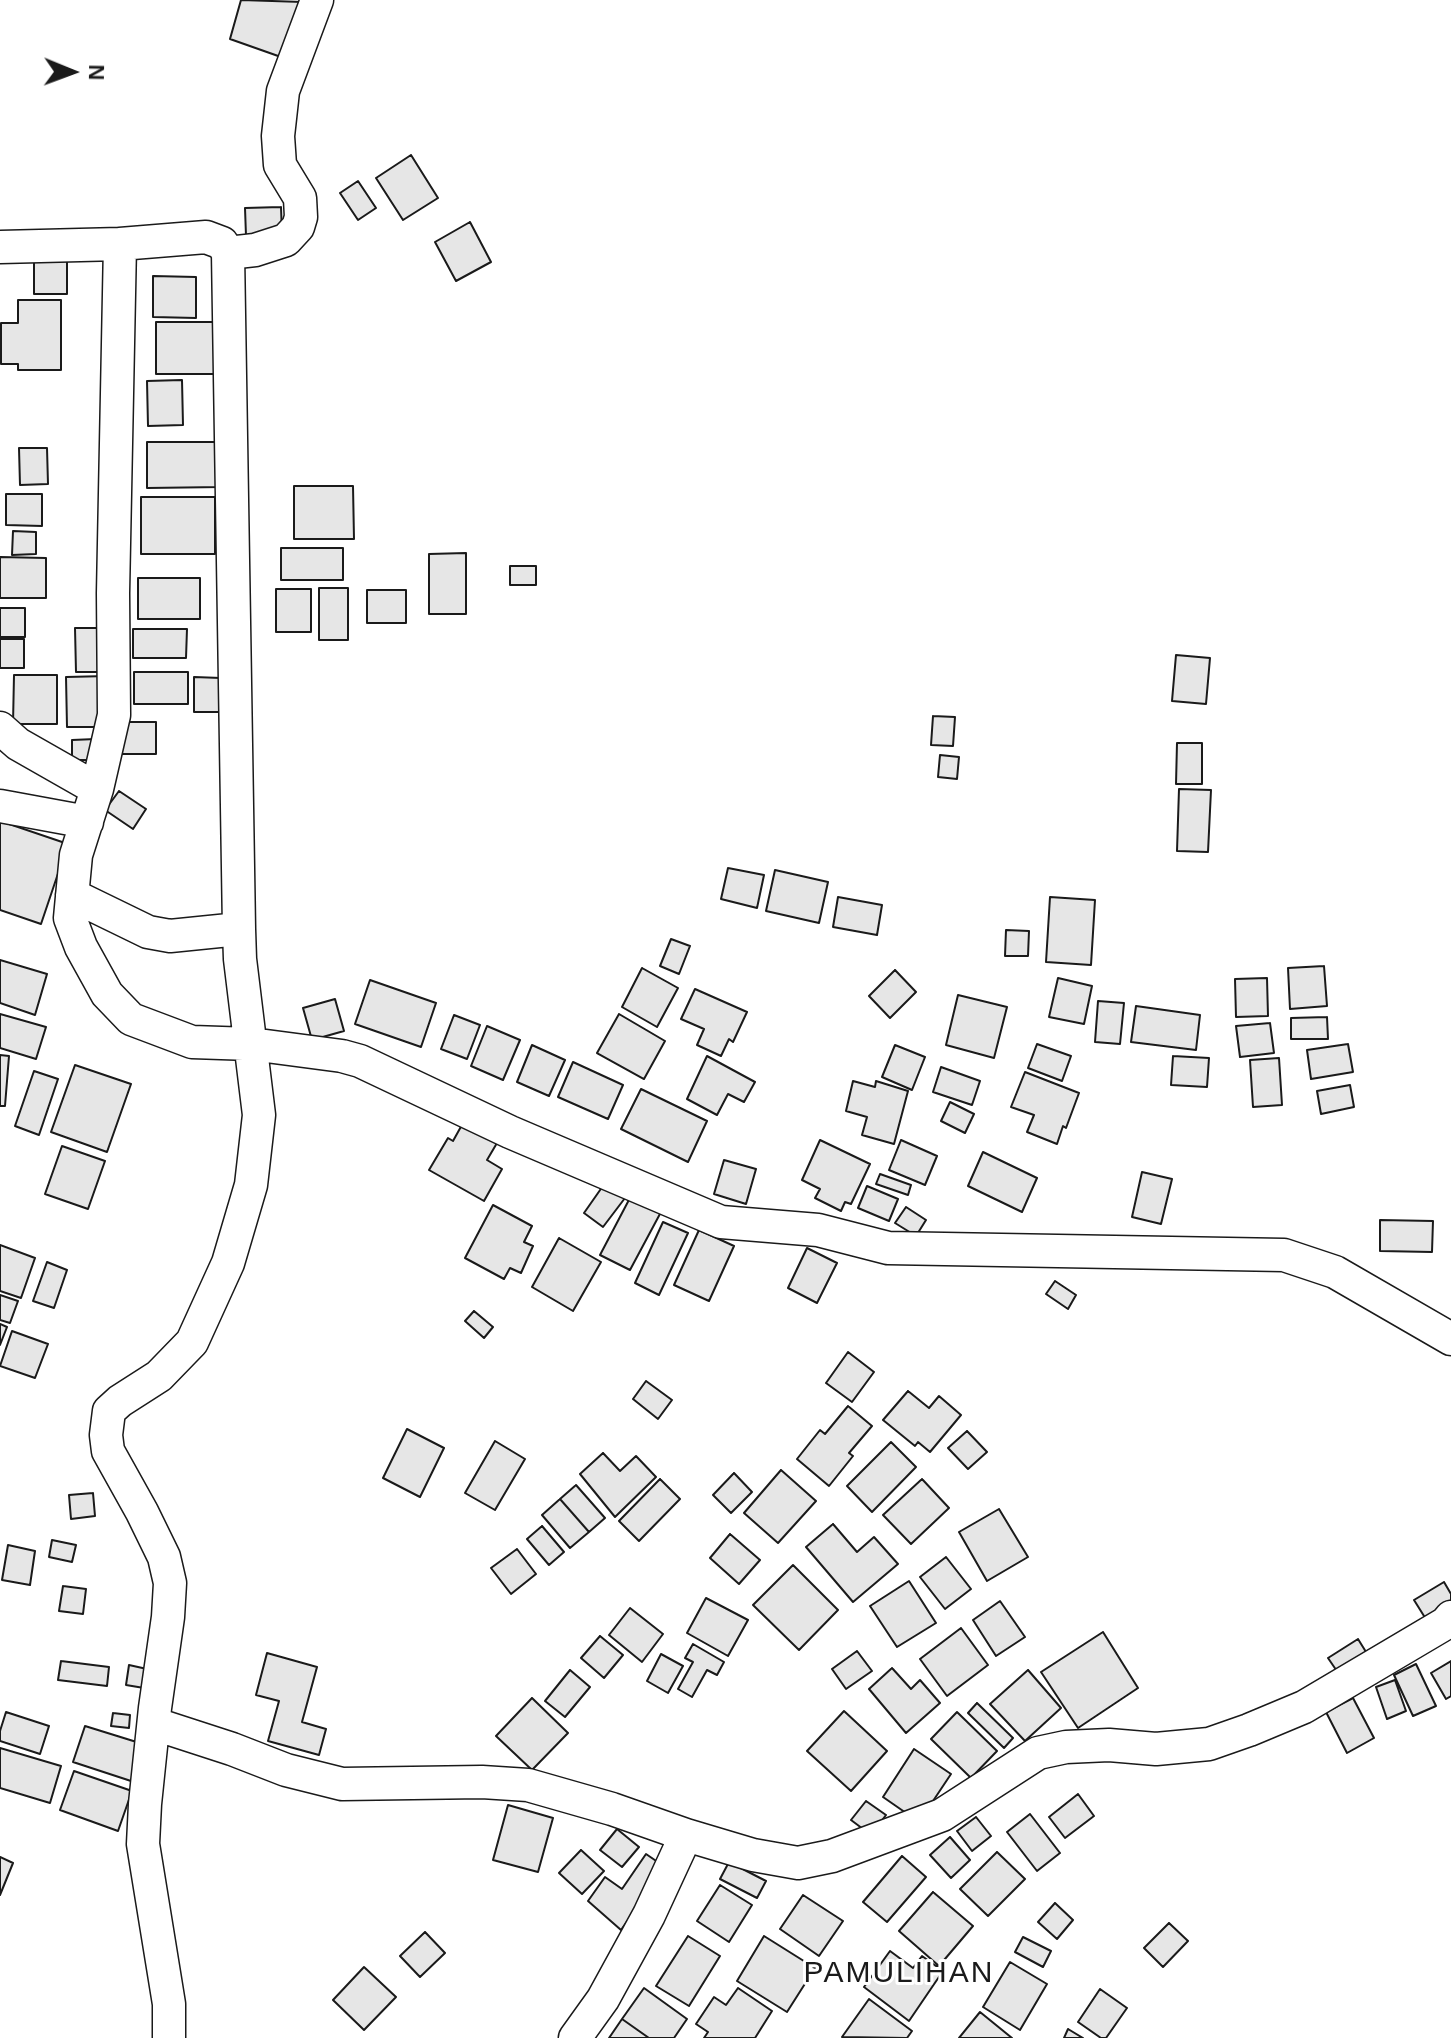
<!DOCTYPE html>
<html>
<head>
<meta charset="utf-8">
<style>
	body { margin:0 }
	#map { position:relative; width:1451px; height:2038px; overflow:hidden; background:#fff; font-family:Helvetica,sans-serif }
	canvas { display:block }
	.north { position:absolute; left:32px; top:32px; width:80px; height:80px; -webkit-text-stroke:6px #fff; paint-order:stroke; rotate:91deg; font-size:22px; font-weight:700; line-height:32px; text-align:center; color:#1a1a1a }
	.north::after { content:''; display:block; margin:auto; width:28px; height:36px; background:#1a1a1a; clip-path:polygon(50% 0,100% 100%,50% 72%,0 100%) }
</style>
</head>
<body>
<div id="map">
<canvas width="1451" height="2038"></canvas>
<div class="north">N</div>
</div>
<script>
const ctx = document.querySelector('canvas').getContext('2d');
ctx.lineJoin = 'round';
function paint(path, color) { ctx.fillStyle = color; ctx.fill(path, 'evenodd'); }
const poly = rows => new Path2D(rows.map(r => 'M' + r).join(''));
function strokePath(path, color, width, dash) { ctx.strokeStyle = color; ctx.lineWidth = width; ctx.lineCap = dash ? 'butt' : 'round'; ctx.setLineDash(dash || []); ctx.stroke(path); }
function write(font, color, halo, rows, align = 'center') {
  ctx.font = font + ' Helvetica,sans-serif'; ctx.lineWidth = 6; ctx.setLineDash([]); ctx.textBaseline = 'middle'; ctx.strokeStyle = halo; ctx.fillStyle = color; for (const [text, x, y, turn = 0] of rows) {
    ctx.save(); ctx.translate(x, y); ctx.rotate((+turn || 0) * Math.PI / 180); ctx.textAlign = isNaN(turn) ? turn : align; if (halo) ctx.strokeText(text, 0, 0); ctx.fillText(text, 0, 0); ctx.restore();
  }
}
const building = poly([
	[241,0,303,2,281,57,230,39,241,0],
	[411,155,438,198,403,220,376,178,411,155],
	[358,181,376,208,358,220,340,193,358,181],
	[281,207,282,234,246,236,245,208,281,207],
	[470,222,491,262,456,281,435,242,470,222],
	[34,260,67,260,67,294,34,294,34,260],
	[153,276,196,277,196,318,153,317,153,276],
	[18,300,61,300,61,370,18,370,18,364,1,364,1,323,18,323,18,300],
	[156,322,217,322,217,374,156,374,156,322],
	[182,380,183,425,148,426,147,381,182,380],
	[147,442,222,442,222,487,147,488,147,442],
	[19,448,47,448,48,484,20,485,19,448],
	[294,486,353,486,354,539,294,539,294,486],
	[6,494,42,494,42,526,6,525,6,494],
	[141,497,215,497,215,554,141,554,141,497],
	[13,531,36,532,36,554,12,555,13,531],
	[281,548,343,548,343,580,281,580,281,548],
	[466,553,466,614,429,614,429,554,466,553],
	[0,557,46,558,46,598,0,598,0,557],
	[510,566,536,566,536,585,510,585,510,566],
	[138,578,200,578,200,619,138,619,138,578],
	[319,588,348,588,348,640,319,640,319,588],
	[276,589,311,589,311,632,276,632,276,589],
	[367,590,406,590,406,623,367,623,367,590],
	[0,608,25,608,25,637,0,637,0,608],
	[75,628,105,628,105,672,76,672,75,628],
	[133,629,187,629,186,658,133,658,133,629],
	[0,639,24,639,24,668,0,668,0,639],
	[1176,655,1210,658,1206,704,1172,701,1176,655],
	[134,672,188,672,188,704,134,704,134,672],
	[14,675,57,675,57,724,13,724,14,675],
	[108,676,108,727,67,727,66,677,108,676],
	[194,677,221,678,221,712,194,712,194,677],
	[933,716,955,717,953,746,931,745,933,716],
	[118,722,156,722,156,754,118,754,118,722],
	[96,739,96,760,72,760,72,740,96,739],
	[1177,743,1202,743,1202,784,1176,784,1177,743],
	[940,755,959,757,957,779,938,777,940,755],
	[1179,789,1211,790,1208,852,1177,851,1179,789],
	[119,791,146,809,133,829,105,810,119,791],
	[0,821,68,844,41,924,0,910,0,821],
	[728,868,764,875,757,908,721,899,728,868],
	[775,870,828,882,819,923,766,911,775,870],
	[838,897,882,905,877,935,833,927,838,897],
	[1050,897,1095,900,1091,965,1046,962,1050,897],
	[1006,930,1029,931,1028,956,1005,956,1006,930],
	[671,939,690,946,679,974,660,966,671,939],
	[0,960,47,974,35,1015,0,1003,0,960],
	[1324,966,1327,1006,1290,1009,1288,968,1324,966],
	[642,968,678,988,657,1027,622,1007,642,968],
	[895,970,916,992,890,1018,869,996,895,970],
	[1058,978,1092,986,1084,1024,1049,1017,1058,978],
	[1267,978,1268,1016,1236,1017,1235,979,1267,978],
	[370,980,436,1003,421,1047,355,1024,370,980],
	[695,989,747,1012,733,1042,729,1039,721,1056,697,1045,704,1029,681,1019,695,989],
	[958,995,1007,1007,994,1058,946,1045,958,995],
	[335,999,344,1031,312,1040,303,1008,335,999],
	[1098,1001,1124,1003,1120,1044,1095,1042,1098,1001],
	[1136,1006,1200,1015,1196,1050,1131,1042,1136,1006],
	[0,1014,46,1027,36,1059,0,1048,0,1014],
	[619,1014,665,1041,644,1079,597,1053,619,1014],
	[454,1015,480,1025,467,1059,441,1049,454,1015],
	[1327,1017,1328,1039,1291,1039,1291,1018,1327,1017],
	[1270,1023,1274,1053,1240,1057,1236,1026,1270,1023],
	[487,1026,520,1040,503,1080,471,1066,487,1026],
	[1037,1044,1071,1056,1062,1081,1028,1068,1037,1044],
	[1348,1044,1353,1072,1311,1079,1307,1050,1348,1044],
	[532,1045,565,1060,549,1096,517,1082,532,1045],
	[895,1045,925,1057,912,1090,882,1077,895,1045],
	[0,1055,9,1056,5,1106,0,1106,0,1055],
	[707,1056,755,1082,744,1102,728,1094,717,1115,687,1099,707,1056],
	[1173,1056,1209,1058,1207,1087,1171,1085,1173,1056],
	[1279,1058,1282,1105,1253,1107,1250,1060,1279,1058],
	[573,1062,623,1085,608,1119,558,1097,573,1062],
	[75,1065,131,1084,107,1152,51,1132,75,1065],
	[941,1067,980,1081,972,1105,933,1092,941,1067],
	[34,1071,58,1079,39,1135,15,1126,34,1071],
	[1025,1072,1079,1093,1066,1128,1063,1126,1057,1144,1027,1132,1034,1115,1011,1107,1025,1072],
	[853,1081,875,1087,876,1081,908,1091,894,1144,862,1135,867,1117,846,1111,853,1081],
	[1350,1085,1354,1107,1321,1114,1317,1091,1350,1085],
	[641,1089,707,1121,688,1162,621,1129,641,1089],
	[950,1102,974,1114,965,1133,941,1121,950,1102],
	[463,1123,497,1143,487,1160,502,1169,484,1201,429,1170,448,1138,453,1141,463,1123],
	[820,1140,870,1164,851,1204,845,1202,841,1211,815,1198,820,1189,802,1180,820,1140],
	[901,1140,937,1156,925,1185,889,1170,901,1140],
	[62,1146,105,1161,88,1209,45,1194,62,1146],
	[983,1152,1037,1178,1022,1212,968,1186,983,1152],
	[724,1160,756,1169,746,1204,714,1194,724,1160],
	[1142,1172,1172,1179,1161,1224,1132,1217,1142,1172],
	[880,1174,911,1185,908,1195,876,1184,880,1174],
	[605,1183,625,1198,603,1227,584,1213,605,1183],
	[867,1186,898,1199,889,1221,858,1208,867,1186],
	[631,1196,661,1212,630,1270,600,1255,631,1196],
	[493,1205,532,1226,524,1242,533,1246,521,1273,510,1268,504,1279,465,1258,493,1205],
	[906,1207,926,1220,916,1236,895,1223,906,1207],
	[1380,1220,1433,1221,1432,1252,1380,1251,1380,1220],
	[663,1222,688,1233,659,1295,635,1283,663,1222],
	[699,1230,734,1246,709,1301,674,1285,699,1230],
	[559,1238,601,1262,573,1311,532,1287,559,1238],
	[0,1245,35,1258,21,1298,0,1291,0,1245],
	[807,1248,837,1263,817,1303,788,1288,807,1248],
	[47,1262,67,1270,54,1308,33,1301,47,1262],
	[1055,1281,1076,1295,1068,1309,1046,1294,1055,1281],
	[0,1295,18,1301,10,1323,0,1320,0,1295],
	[474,1311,493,1327,484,1338,465,1321,474,1311],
	[0,1324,7,1327,0,1345,0,1324],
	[12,1331,48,1344,35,1378,0,1366,12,1331],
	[848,1352,874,1372,852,1402,826,1383,848,1352],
	[646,1381,672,1400,658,1419,633,1399,646,1381],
	[908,1391,929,1408,939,1396,961,1415,930,1452,918,1442,915,1446,883,1420,908,1391],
	[848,1406,872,1426,849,1453,853,1456,829,1486,797,1459,820,1430,825,1434,848,1406],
	[407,1429,444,1448,420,1497,383,1478,407,1429],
	[967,1431,987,1452,968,1469,948,1448,967,1431],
	[495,1441,525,1459,495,1510,465,1493,495,1441],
	[891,1442,916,1467,872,1512,847,1486,891,1442],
	[603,1453,620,1471,636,1456,656,1477,615,1517,580,1474,603,1453],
	[781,1470,816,1501,778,1543,744,1513,781,1470],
	[734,1473,752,1492,731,1513,713,1495,734,1473],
	[660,1479,680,1499,639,1541,619,1521,660,1479],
	[922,1479,949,1508,911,1544,883,1515,922,1479],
	[576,1485,605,1518,589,1532,560,1499,576,1485],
	[93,1493,95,1516,71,1519,69,1495,93,1493],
	[560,1499,589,1532,570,1548,542,1515,560,1499],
	[999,1509,1028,1557,987,1581,959,1532,999,1509],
	[833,1524,857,1552,874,1537,898,1564,853,1602,806,1547,833,1524],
	[542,1526,564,1552,549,1565,527,1539,542,1526],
	[730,1534,760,1560,739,1584,710,1558,730,1534],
	[52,1540,76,1545,72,1562,49,1557,52,1540],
	[8,1545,35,1551,30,1585,2,1580,8,1545],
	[517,1549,536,1574,511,1594,491,1568,517,1549],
	[946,1557,971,1589,945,1609,920,1577,946,1557],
	[793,1565,838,1610,799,1650,753,1605,793,1565],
	[909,1581,936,1623,897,1647,870,1606,909,1581],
	[1444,1582,1451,1594,1451,1611,1429,1624,1414,1600,1444,1582],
	[63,1586,86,1589,83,1614,59,1611,63,1586],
	[706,1598,748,1620,728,1656,687,1633,706,1598],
	[1000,1601,1025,1637,996,1656,973,1620,1000,1601],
	[630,1608,663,1634,642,1662,609,1635,630,1608],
	[961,1628,988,1665,947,1696,920,1659,961,1628],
	[1103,1632,1138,1688,1078,1728,1041,1672,1103,1632],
	[600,1636,623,1655,604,1678,581,1658,600,1636],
	[1358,1639,1371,1660,1343,1680,1328,1658,1358,1639],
	[693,1644,724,1662,717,1675,707,1670,692,1697,678,1689,693,1662,685,1658,693,1644],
	[857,1651,872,1671,846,1689,832,1669,857,1651],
	[267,1653,317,1667,302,1722,326,1729,319,1755,268,1741,279,1701,256,1695,267,1653],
	[661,1654,683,1666,668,1693,647,1681,661,1654],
	[61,1661,109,1667,107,1686,58,1680,61,1661],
	[1451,1661,1451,1696,1446,1699,1431,1673,1451,1661],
	[1416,1664,1436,1706,1413,1716,1394,1675,1416,1664],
	[129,1665,147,1669,144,1688,126,1685,129,1665],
	[892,1668,911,1689,920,1680,940,1703,906,1733,869,1689,892,1668],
	[570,1670,590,1687,565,1717,545,1701,570,1670],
	[1028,1670,1061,1708,1025,1741,990,1704,1028,1670],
	[1395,1680,1406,1711,1387,1719,1376,1687,1395,1680],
	[532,1698,568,1733,532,1770,496,1736,532,1698],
	[1353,1698,1374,1738,1347,1753,1326,1712,1353,1698],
	[977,1703,1013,1738,1004,1748,968,1713,977,1703],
	[844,1711,887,1751,851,1791,807,1751,844,1711],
	[6,1712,49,1726,40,1754,0,1741,0,1731,6,1712],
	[957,1712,997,1751,971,1778,931,1739,957,1712],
	[113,1713,130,1715,129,1728,111,1726,113,1713],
	[85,1726,143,1744,131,1781,73,1762,85,1726],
	[0,1748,61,1766,50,1803,0,1788,0,1748],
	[914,1749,951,1774,919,1822,883,1797,914,1749],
	[74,1771,132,1791,118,1831,60,1810,74,1771],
	[1078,1794,1094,1816,1065,1838,1049,1817,1078,1794],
	[866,1801,886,1815,871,1835,851,1820,866,1801],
	[508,1805,553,1818,538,1872,493,1860,508,1805],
	[1030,1814,1060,1853,1037,1871,1007,1832,1030,1814],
	[976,1817,991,1836,972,1851,957,1831,976,1817],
	[617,1829,639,1847,622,1867,600,1850,617,1829],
	[950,1837,970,1860,951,1878,930,1855,950,1837],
	[581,1850,604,1871,582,1894,559,1873,581,1850],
	[997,1852,1025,1879,988,1916,960,1889,997,1852],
	[646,1854,665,1867,621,1930,588,1901,605,1877,622,1889,646,1854],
	[902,1856,926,1877,887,1922,863,1902,902,1856],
	[0,1857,13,1863,0,1895,0,1857],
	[729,1862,766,1881,757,1898,720,1879,729,1862],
	[720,1885,752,1905,729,1942,697,1921,720,1885],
	[933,1892,973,1926,939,1966,899,1931,933,1892],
	[803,1895,843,1921,819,1956,780,1929,803,1895],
	[1055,1903,1073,1920,1057,1939,1038,1922,1055,1903],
	[1169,1923,1188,1941,1163,1967,1144,1948,1169,1923],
	[425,1932,445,1953,420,1977,400,1956,425,1932],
	[688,1936,720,1956,689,2006,656,1986,688,1936],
	[764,1936,815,1968,787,2012,737,1981,764,1936],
	[1023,1937,1051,1951,1043,1967,1015,1952,1023,1937],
	[890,1951,913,1968,922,1956,943,1971,909,2021,864,1987,890,1951],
	[1010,1962,1047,1984,1020,2030,983,2007,1010,1962],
	[364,1967,396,1997,364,2030,333,2000,364,1967],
	[644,1988,687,2019,674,2038,649,2038,622,2019,644,1988],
	[738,1988,772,2011,755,2038,704,2038,708,2032,696,2024,714,1997,726,2005,738,1988],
	[1100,1989,1127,2008,1106,2038,1101,2038,1078,2022,1100,1989],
	[869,1999,912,2031,907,2038,842,2037,869,1999],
	[980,2012,1012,2038,959,2038,980,2012],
	[622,2019,649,2038,609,2038,622,2019],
	[1068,2029,1083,2038,1064,2038,1068,2029]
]);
const street = poly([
	[120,244,206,237,222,243,228,253,239,929,240,959,259,1115,251,1185,228,1263,192,1342,159,1376,120,1401,109,1411,106,1435,108,1451,142,1512,164,1557,170,1583,168,1617,155,1708,145,1804,143,1844,169,2004,169,2038],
	[0,247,120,244,113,593,114,715,97,789,76,855,70,918,81,947,107,994,131,1019,192,1042,251,1044,342,1056,360,1061,510,1132,721,1222,818,1230,888,1248,1284,1255,1335,1272,1451,1339],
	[228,253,255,250,286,240,298,227,301,217,300,198,280,165,278,136,283,91,317,0],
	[0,728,18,744,97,789],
	[0,806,87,822],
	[72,895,148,932,170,936,239,929],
	[155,1724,232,1749,286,1770,342,1784,482,1782,528,1785,612,1809,686,1835,753,1855,798,1863,832,1856,942,1815,1038,1753,1066,1747,1109,1745,1156,1749,1209,1744,1249,1730,1304,1707,1446,1623,1451,1617],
	[575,2038,603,1999,649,1915,686,1835]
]);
const quarterNames = [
	["PAMULIHAN",899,1974]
];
paint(building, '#e6e6e6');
strokePath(building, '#1a1a1a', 2);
strokePath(street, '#1a1a1a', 35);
strokePath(street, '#fff', 32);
ctx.letterSpacing = '2px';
write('30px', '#1a1a1a', '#fff', quarterNames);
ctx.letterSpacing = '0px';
</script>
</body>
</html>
